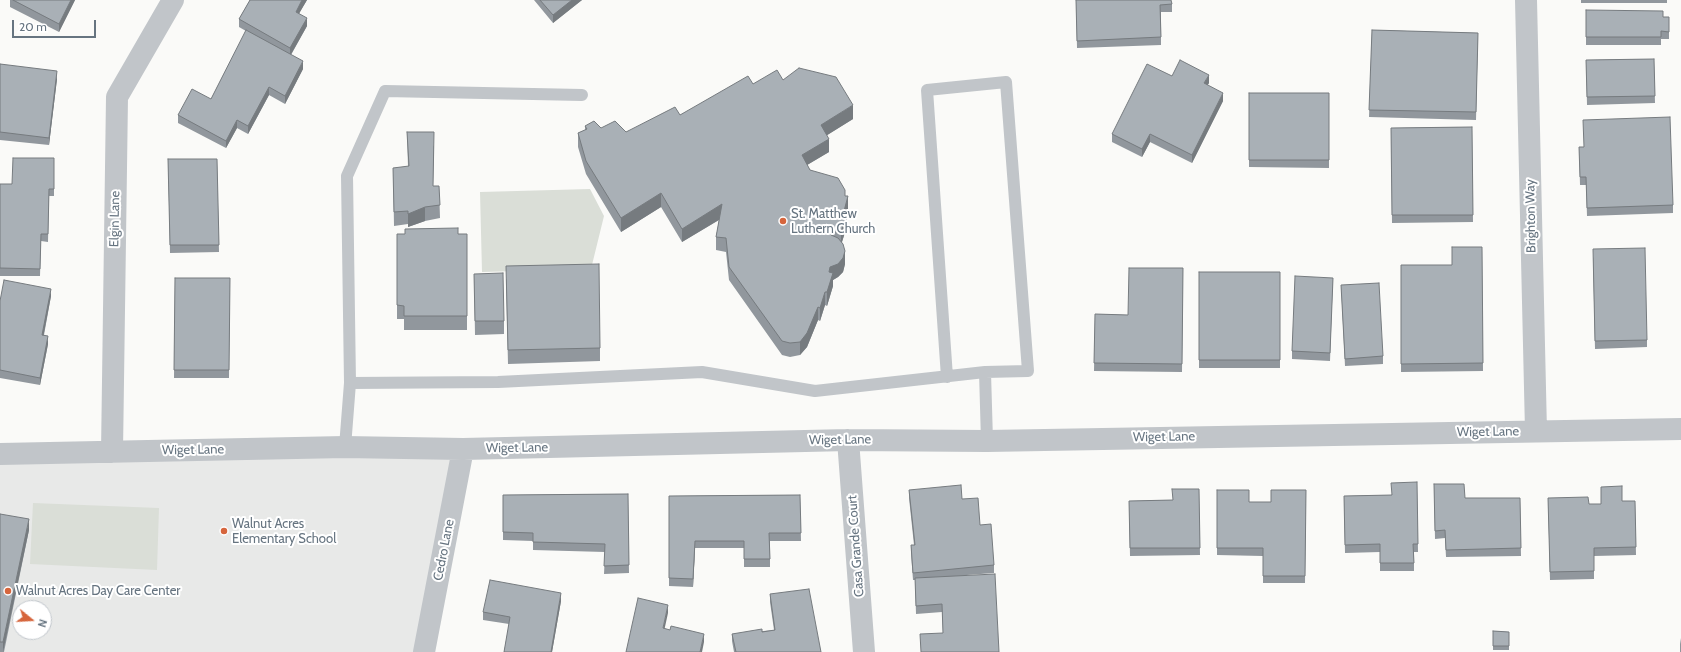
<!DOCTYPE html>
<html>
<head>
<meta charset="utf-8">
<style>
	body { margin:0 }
	#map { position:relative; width:1681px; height:652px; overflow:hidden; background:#fafaf8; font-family:Cabin,sans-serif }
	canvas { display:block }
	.north { position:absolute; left:12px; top:600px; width:40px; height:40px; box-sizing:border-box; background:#fff; border:1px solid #c2c7cc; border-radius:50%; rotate:108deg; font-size:11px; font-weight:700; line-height:16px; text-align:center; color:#667480 }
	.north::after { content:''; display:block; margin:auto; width:14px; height:18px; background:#d6653c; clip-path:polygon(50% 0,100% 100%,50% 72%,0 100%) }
	.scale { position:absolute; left:12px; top:20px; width:84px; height:18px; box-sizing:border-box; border:2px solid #667480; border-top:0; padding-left:5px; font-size:12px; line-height:14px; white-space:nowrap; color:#667480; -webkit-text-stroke:3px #fff; paint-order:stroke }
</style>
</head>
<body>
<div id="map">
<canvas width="1681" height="652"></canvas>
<div class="north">N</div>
<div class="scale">20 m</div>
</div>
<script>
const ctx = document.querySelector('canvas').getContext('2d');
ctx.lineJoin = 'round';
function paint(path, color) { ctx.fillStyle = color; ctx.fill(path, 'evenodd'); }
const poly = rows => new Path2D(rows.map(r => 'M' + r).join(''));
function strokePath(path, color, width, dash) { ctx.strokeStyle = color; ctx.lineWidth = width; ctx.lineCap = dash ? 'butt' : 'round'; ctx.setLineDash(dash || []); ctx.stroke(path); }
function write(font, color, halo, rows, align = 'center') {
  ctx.font = font + ' Cabin,sans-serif'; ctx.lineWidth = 4; ctx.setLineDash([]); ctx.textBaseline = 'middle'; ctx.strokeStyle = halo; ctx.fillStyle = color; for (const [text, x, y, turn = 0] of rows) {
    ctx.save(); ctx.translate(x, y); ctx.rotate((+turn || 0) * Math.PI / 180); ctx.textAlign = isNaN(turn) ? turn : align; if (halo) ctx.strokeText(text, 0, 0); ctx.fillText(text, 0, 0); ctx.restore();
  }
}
const built = poly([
	[463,449,424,652,0,652,0,454],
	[20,608,44,608,44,632,20,632]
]);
const green = poly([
	[590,189,604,216,591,269,482,272,480,192],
	[33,503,159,508,157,570,30,564]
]);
const lane = poly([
	[985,372,987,441],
	[350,383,498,382,702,372,815,391,985,372,1028,371,1006,82,927,90,947,377],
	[345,447,350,383,347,176,385,91,582,95]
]);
const street = poly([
	[1526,0,1536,431],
	[848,440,864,652],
	[112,452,117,97,173,0],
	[0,454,345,447,463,449,848,440,987,441,1681,429],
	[424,652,463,449]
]);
const wall = poly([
	[10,0,75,0,59,32,10,7],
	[250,0,307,0,299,13,307,26,291,55,303,69,285,104,269,95,248,134,237,128,226,148,178,123,178,115,211,99,246,31,239,27,239,19],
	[534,0,582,0,553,23],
	[1076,0,1172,4,1172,12,1161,12,1161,45,1077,48],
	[1581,0,1667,0,1667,3,1581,3],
	[1586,10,1663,17,1669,17,1669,39,1661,39,1661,45,1586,45],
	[1372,30,1478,33,1476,120,1369,117],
	[1654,59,1655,103,1587,105,1586,60],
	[0,64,57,79,49,145,0,140],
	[1172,76,1209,83,1207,85,1223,101,1192,163,1150,142,1142,157,1112,142,1112,134],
	[783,80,853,119,827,135,829,152,807,165,810,170,845,196,848,210,847,215,847,226,842,242,845,264,843,272,838,277,833,280,833,286,827,306,825,305,820,321,818,320,807,347,800,355,790,357,782,355,729,280,726,252,716,250,716,237,719,220,682,242,661,207,621,232,586,174,578,147,578,133,585,130,585,126,626,132,680,115,753,84],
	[1249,93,1329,93,1329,168,1249,167],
	[1472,127,1473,222,1392,223,1391,128],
	[407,132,434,146,433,186,439,186,440,218,425,221,408,227,408,224,394,226,393,168,408,167],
	[1579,147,1673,205,1673,213,1587,216,1586,185,1580,185],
	[54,158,54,196,49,196,48,242,41,241,40,276,0,276,0,184,12,184],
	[168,159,217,159,219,252,170,253],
	[397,234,467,234,467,330,404,330,404,319,397,319],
	[1482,247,1483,371,1401,372,1401,265,1452,265],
	[1593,257,1647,340,1647,347,1595,349],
	[1183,268,1182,372,1094,371,1095,314,1128,315],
	[1199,272,1280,272,1280,368,1199,368],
	[474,274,504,321,504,334,475,335],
	[175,278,230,278,229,378,174,378],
	[1333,278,1330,361,1292,359,1292,351],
	[506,279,600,348,600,361,508,364],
	[1341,285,1383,356,1383,364,1345,366],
	[51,296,44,335,48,344,40,385,0,378,0,301],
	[1417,482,1418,552,1414,552,1414,571,1380,571,1380,552,1345,553,1344,496,1391,495],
	[1434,484,1465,498,1520,498,1521,556,1446,557,1445,538,1435,539],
	[1199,489,1200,555,1130,556,1129,501,1173,500],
	[909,490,962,499,980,525,994,565,994,573,967,575,943,633,942,612,916,614,915,580,913,580,911,553,911,545,914,545,909,498],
	[1217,490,1249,502,1271,502,1306,490,1305,583,1263,583,1263,556,1217,555],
	[628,494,629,573,604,574,605,552,533,550,533,541,503,540,503,495],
	[800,495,801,541,770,541,770,567,744,567,744,548,695,548,693,587,669,586,669,496],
	[1548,498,1589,504,1601,504,1622,501,1635,501,1636,555,1594,556,1594,579,1550,580],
	[0,514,29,530,4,652,0,652],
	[770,594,821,652,734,652,732,641,732,634,774,630,770,602],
	[561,601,552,652,504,652,509,624,483,620,483,612],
	[1493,631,1509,632,1509,650,1493,650],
	[1681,638,1681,652,1680,652,1680,644]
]);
const shadedWall = poly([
	[71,0,75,0,59,32,59,24],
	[302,0,307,0,296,19,296,12],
	[572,0,582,0,553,23,553,15],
	[307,18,307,26,290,56,290,48],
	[303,61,303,69,285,104,285,96],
	[57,71,57,79,49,145,49,138],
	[1209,75,1209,83,1204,91,1204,83],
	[269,87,269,95,248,134,248,126],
	[1223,93,1223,101,1192,163,1192,155],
	[853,105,853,119,821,139,821,125],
	[237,120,237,128,226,148,226,141],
	[1150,134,1150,142,1142,157,1142,149],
	[829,139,829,152,802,168,802,155],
	[845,190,845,203,848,196,848,210,847,215,847,226,841,245,841,232,844,211],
	[661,193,661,207,621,232,621,218],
	[722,204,722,218,682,242,682,229],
	[425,207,425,221,408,227,408,214],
	[845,251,845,264,843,272,838,277,833,280,833,286,827,306,827,292,829,272,830,267],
	[51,289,51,296,42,343,42,335],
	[825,292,825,305,820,321,820,308],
	[818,307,818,320,807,347,800,355,800,342],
	[48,336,48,344,40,385,40,378],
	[29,519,29,530,3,652,3,642],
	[695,541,695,548,693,587,693,579],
	[561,593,561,601,552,652,551,652],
	[668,605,668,613,663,636,663,628],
	[704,634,704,642,702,652,700,652]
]);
const building = poly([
	[13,0,71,0,59,24,13,0],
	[250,0,302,0,296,12,307,18,290,48,239,19,250,0],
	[540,0,572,0,553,15,540,0],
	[1076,0,1171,0,1172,4,1160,5,1161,37,1077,41,1076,0],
	[1586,10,1663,11,1663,17,1669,17,1669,32,1661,31,1661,37,1586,37,1586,10],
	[246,30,303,61,285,96,269,87,248,126,237,120,226,141,178,115,192,89,211,99,246,30],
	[1372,30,1478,33,1476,112,1369,110,1372,30],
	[1654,59,1655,96,1587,97,1586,60,1654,59],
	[1180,60,1209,75,1204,83,1223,93,1192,155,1150,134,1142,149,1112,134,1147,64,1172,76,1180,60],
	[0,64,57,71,49,138,0,132,0,64],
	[799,68,836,77,853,105,821,125,829,139,802,155,810,170,838,178,845,190,845,196,848,196,844,211,847,212,841,232,832,232,831,235,838,238,843,244,845,251,843,258,838,264,830,267,829,272,833,273,827,292,825,292,820,308,818,307,807,333,800,342,790,343,782,341,729,267,726,238,716,237,722,204,682,229,661,193,621,218,586,161,578,133,587,129,585,126,594,121,601,128,615,121,626,132,675,107,680,115,748,76,753,84,777,70,783,80,799,68],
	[1249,93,1329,93,1329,160,1249,160,1249,93],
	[1670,117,1673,205,1587,208,1586,177,1580,177,1579,147,1584,147,1583,120,1670,117],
	[1472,127,1473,215,1392,215,1391,128,1472,127],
	[407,132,434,132,433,186,439,186,440,205,425,207,408,214,408,211,394,212,393,168,409,166,407,132],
	[13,158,54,158,54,189,49,189,48,234,41,234,40,269,0,268,0,184,12,184,13,158],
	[168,159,217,159,219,245,170,245,168,159],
	[458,228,458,234,467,234,467,316,404,316,404,306,397,305,397,234,405,234,405,229,458,228],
	[1452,247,1482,247,1483,363,1401,364,1401,265,1452,265,1452,247],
	[1645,248,1647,340,1595,341,1593,249,1645,248],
	[599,264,600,348,508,350,506,266,599,264],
	[1129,268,1183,268,1182,364,1094,363,1095,314,1128,315,1129,268],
	[1199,272,1280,272,1280,360,1199,360,1199,272],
	[503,273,504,321,475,321,474,274,503,273],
	[1295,276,1333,278,1330,353,1292,351,1295,276],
	[175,278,230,278,229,370,174,370,175,278],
	[4,280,51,289,42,335,48,336,40,378,0,370,0,301,4,280],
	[1379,283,1383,356,1345,359,1341,285,1379,283],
	[1417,482,1418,544,1413,544,1414,563,1380,563,1380,544,1345,545,1344,496,1392,495,1391,483,1417,482],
	[1434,484,1464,484,1465,498,1520,498,1521,548,1446,550,1445,530,1435,531,1434,484],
	[961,485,962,499,978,498,980,525,991,524,994,565,913,573,911,545,915,545,909,490,961,485],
	[1622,486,1622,501,1635,501,1636,547,1594,548,1594,571,1550,572,1548,498,1588,497,1589,504,1601,504,1601,487,1622,486],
	[1172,489,1199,489,1200,548,1130,548,1129,501,1173,500,1172,489],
	[1217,490,1249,490,1249,502,1271,502,1271,490,1306,490,1305,576,1263,576,1263,548,1217,548,1217,490],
	[628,494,629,565,604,566,605,544,533,542,533,533,503,532,503,495,628,494],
	[800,495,801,533,769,533,770,559,744,559,744,541,695,541,693,579,669,578,669,496,800,495],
	[0,514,29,519,3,642,0,642,0,514],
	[995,574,999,652,921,652,920,634,943,633,942,604,916,606,915,578,995,574],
	[490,580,561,593,551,652,504,652,510,617,483,612,490,580],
	[809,589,821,652,736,652,732,634,762,629,762,632,775,630,770,594,809,589],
	[638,598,668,605,663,628,670,630,671,626,704,634,700,652,626,652,638,598],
	[1493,631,1509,632,1509,646,1493,646,1493,631]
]);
const markers = [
	[783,221,4,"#d6653c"],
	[224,531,4,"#d6653c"],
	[8,591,4,"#d6653c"]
];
const poiNames = [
	["St. Matthew",791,214],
	["Luthern Church",791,229],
	["Walnut Acres",232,524],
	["Elementary School",232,539],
	["Walnut Acres Day Care Center",16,591]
];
const streetNames = [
	["Brighton Way",1531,216,-91],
	["Elgin Lane",115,219,-89],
	["Wiget Lane",1488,432,-1],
	["Wiget Lane",1164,437,-1],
	["Wiget Lane",840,440,-1],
	["Wiget Lane",517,448,-1],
	["Wiget Lane",193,450,-1],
	["Casa Grande Court",856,546,-94],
	["Cedro Lane",444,550,-79]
];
paint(built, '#e8e9e8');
paint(green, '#daded7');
strokePath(lane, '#c1c5c9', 12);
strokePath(street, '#c1c5c9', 22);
paint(wall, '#91979d');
paint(shadedWall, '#767b7f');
paint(building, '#a9b0b6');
strokePath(building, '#767b7f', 1);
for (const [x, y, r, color] of markers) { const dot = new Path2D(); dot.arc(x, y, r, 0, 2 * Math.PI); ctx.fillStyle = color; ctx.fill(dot); strokePath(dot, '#fff', 1.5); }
write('13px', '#667480', '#fff', poiNames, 'left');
write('13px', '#667480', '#fff', streetNames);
</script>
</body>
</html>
